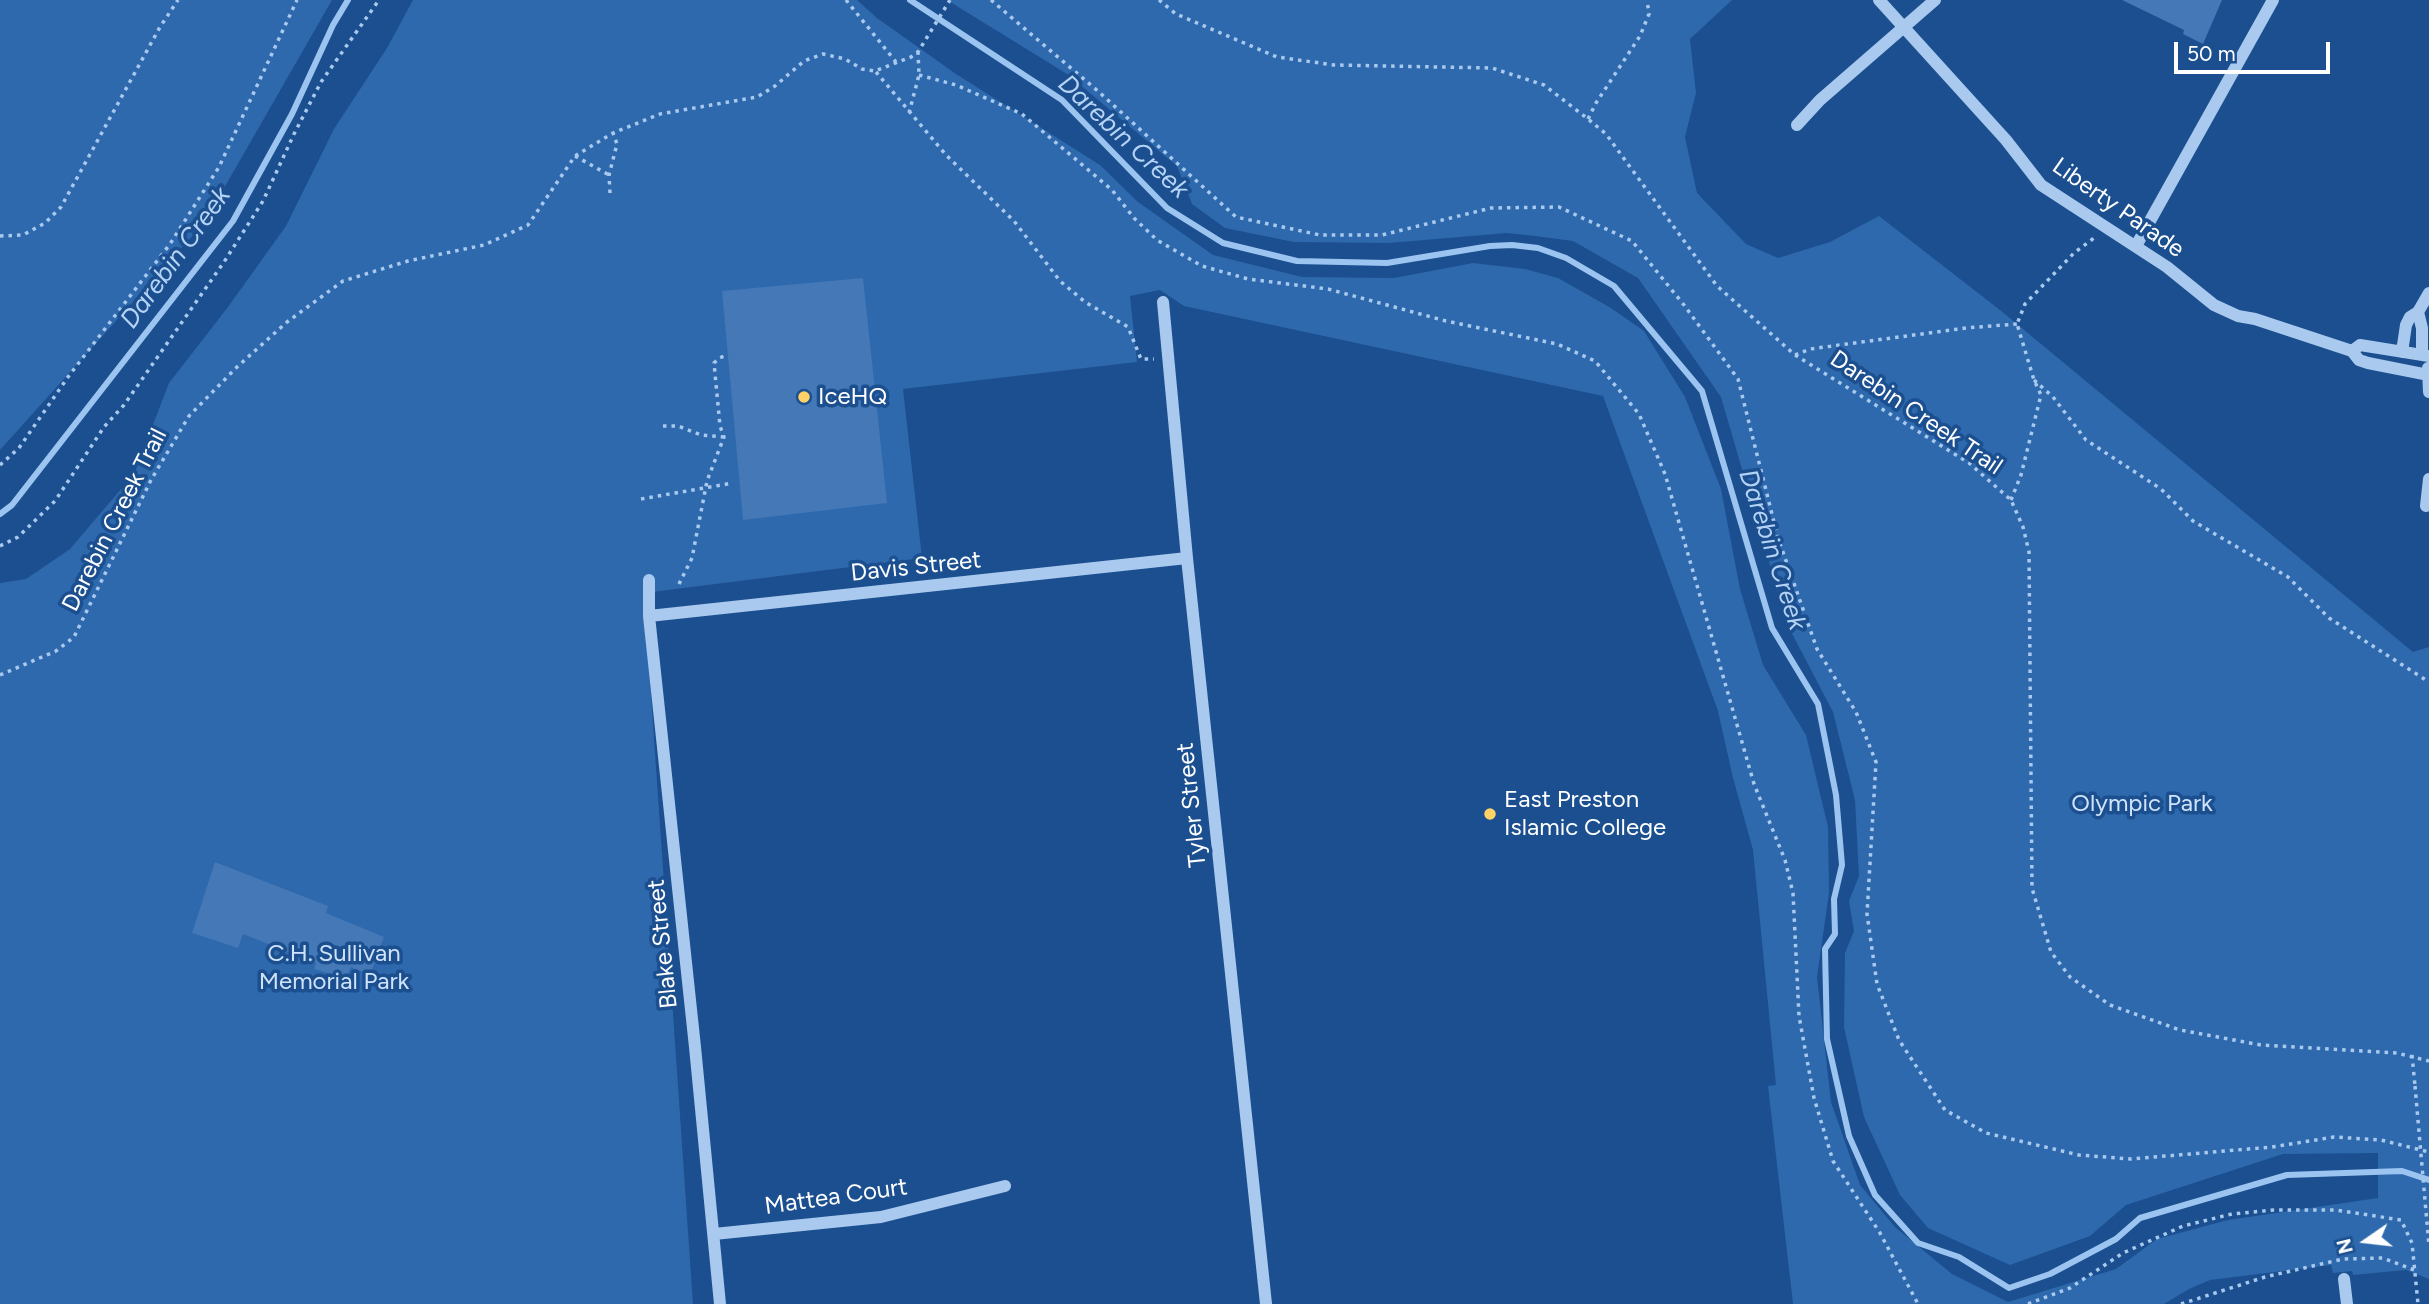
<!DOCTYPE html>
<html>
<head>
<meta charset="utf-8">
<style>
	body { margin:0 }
	#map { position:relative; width:2429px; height:1304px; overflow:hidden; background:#1b4f8f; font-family:Figtree,sans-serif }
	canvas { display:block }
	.north { position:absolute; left:2331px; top:1206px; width:70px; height:70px; -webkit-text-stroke:5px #1b4f8f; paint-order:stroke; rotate:256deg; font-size:19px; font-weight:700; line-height:28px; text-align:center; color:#fff }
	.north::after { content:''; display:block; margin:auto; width:24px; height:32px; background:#fff; clip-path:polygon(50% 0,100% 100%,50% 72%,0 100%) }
	.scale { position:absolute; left:2174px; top:42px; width:156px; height:32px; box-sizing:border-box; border:4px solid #fff; border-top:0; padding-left:9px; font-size:21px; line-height:24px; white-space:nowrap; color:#fff; -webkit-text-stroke:5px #1b4f8f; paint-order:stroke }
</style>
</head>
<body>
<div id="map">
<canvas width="2429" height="1304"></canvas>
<div class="north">N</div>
<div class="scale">50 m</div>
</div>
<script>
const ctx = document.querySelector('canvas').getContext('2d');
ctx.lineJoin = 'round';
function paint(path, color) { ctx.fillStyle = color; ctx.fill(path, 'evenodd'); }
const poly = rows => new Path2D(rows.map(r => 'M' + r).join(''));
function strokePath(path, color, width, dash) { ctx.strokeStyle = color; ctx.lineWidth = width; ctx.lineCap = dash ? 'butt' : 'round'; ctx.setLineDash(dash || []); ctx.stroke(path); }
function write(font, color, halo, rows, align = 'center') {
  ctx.font = font + ' Figtree,sans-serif'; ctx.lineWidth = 7; ctx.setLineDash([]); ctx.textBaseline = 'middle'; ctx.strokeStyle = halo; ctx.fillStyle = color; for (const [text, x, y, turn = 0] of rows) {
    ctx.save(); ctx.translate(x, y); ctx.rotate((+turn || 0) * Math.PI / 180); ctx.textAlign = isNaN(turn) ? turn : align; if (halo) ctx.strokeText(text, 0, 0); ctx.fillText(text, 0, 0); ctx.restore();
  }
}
const green = poly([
	[0,0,332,0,204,223,0,450],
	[413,0,857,0,877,18,956,74,1100,165,1138,202,1213,255,1302,277,1394,278,1473,263,1525,269,1558,278,1611,308,1644,331,1685,397,1721,489,1740,589,1763,665,1806,735,1828,827,1829,893,1817,977,1831,1102,1860,1185,1895,1227,1952,1274,2008,1302,2116,1269,2157,1239,2228,1220,2378,1198,2378,1153,2283,1154,2126,1205,2090,1236,2010,1265,1928,1228,1900,1195,1864,1117,1844,1027,1845,953,1854,931,1849,901,1859,876,1855,800,1833,712,1787,624,1721,397,1638,278,1573,241,1535,236,1507,233,1389,243,1294,242,1225,228,1192,204,1177,166,1067,74,947,0,1732,0,1690,39,1696,93,1685,137,1697,193,1746,244,1778,258,1830,242,1879,216,2000,310,2413,652,2429,647,2429,1279,2406,1270,2353,1275,2352,1271,2333,1273,2331,1265,2210,1280,2189,1289,2164,1304,1793,1304,1768,1086,1776,1085,1753,850,1733,778,1718,711,1603,396,1184,306,1160,290,1130,296,1137,362,903,389,922,558,644,593,693,1304,0,1304,0,583,26,579,70,549,134,474,169,383,228,307,286,226,334,129,387,48]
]);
const stream = poly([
	[910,0,1062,100,1167,208,1223,243,1297,261,1387,263,1490,246,1512,245,1538,248,1566,258,1614,286,1702,391,1772,628,1818,704,1836,795,1842,865,1834,899,1835,934,1825,949,1827,1039,1849,1136,1875,1195,1918,1243,1959,1257,2009,1288,2050,1274,2116,1239,2140,1218,2287,1175,2402,1171,2429,1180],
	[0,514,12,505,233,221,292,114,333,25,348,0]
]);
const building = poly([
	[2122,0,2222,0,2203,44,2183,34,2184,30],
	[863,278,887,503,743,520,722,291],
	[215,862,328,906,326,913,384,937,370,975,351,967,346,978,314,969,316,963,243,934,238,948,192,933]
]);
const path = poly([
	[846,0,896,62],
	[991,0,1099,92,1236,217,1320,235,1382,235,1491,208,1559,207,1632,241,1684,305,1738,379,1778,538,1817,649,1856,712,1876,762,1867,914,1877,984,1899,1040,1945,1110,1986,1133,2079,1155,2131,1159,2272,1147,2334,1137,2381,1140,2429,1152],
	[1159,0,1176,14,1277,57,1334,65,1492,68,1544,85,1588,119,1606,134,1717,286,1795,355,1969,463,2011,500,2023,527,2029,552,2032,888,2051,952,2070,977,2110,1005,2180,1030,2261,1045,2397,1053,2429,1061],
	[876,72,946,155,1014,221,1060,281,1085,302,1128,327,1141,359,1154,359],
	[919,75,956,85,1022,114,1112,190,1134,218,1157,240,1202,266,1248,279,1328,289,1446,321,1557,344,1595,361,1639,414,1665,474,1754,784,1785,860,1793,893,1799,1016,1814,1098,1833,1161,1880,1233,1918,1304],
	[909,113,919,75,918,52],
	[1588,119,1596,103,1640,36,1649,14,1647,0],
	[575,156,609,175],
	[610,193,609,175,617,144,613,133],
	[0,236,23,235,45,223,61,207,160,27,178,0],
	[1795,355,1810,349,1966,328,2017,324],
	[2034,380,2053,397,2086,440,2161,489,2193,521,2288,577,2329,618,2429,682],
	[663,426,678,426,701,435,724,437],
	[0,465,19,448,68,377,170,244,219,167,297,0],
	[641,499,733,483],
	[2011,500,2021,475,2041,395,2034,380,2017,324,2025,304,2074,253,2094,238],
	[0,546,18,537,55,501,104,427,124,405,224,262,263,201,294,134,321,82,379,0],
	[679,584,692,558,707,481,724,437,720,426,714,363,719,358,727,355],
	[0,675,56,651,74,637,151,480,189,416,238,366,287,322,343,281,408,261,484,245,528,225,575,156,613,133,660,114,757,97,775,86,804,61,823,54,845,59,862,69,875,71,911,57,918,52,950,0],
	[2412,1055,2415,1086],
	[2028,1304,2070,1288,2123,1253,2183,1226,2232,1214,2274,1210,2336,1210,2401,1220,2412,1243,2418,1304],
	[2181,1304,2265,1277,2343,1259,2383,1258,2414,1270]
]);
const minor = poly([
	[1879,0,2006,140,2041,185,2167,267,2214,305,2238,316,2255,319,2352,351,2359,360,2368,363,2429,375],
	[1797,125,1820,100,1935,0],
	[2136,246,2273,0],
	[1163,302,1187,558,1266,1304],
	[2418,312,2422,328,2422,355],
	[2352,351,2360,345,2429,356],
	[2402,352,2406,325,2410,317,2418,312,2429,293],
	[2428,368,2429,392],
	[2426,506,2429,479],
	[649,580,649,616,695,1047,720,1304],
	[649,616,1187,558],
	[714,1234,881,1217,1005,1186],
	[2344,1279,2347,1304]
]);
const pathBridge = poly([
	[2415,1086,2429,1246]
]);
const markers = [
	[804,397,7,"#ffd166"],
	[1490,814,7,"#ffd166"]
];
const streetNames = [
	["Liberty Parade",2118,208,35],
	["Darebin Creek Trail",1916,413,34],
	["Darebin Creek Trail",115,520,-63],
	["Davis Street",916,567,-6],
	["Tyler Street",1192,805,-96],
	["Blake Street",663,944,-96],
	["Mattea Court",836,1197,-8]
];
const poiNames = [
	["IceHQ",818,397],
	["East Preston",1504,800],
	["Islamic College",1504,828]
];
const parkNames = [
	["Olympic Park",2142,804],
	["C.H. Sullivan",334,954],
	["Memorial Park",334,982]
];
const waterNames = [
	["Darebin Creek",1123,137,43],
	["Darebin Creek",176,258,-54],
	["Darebin Creek",1772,550,72]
];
paint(green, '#2e69ad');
strokePath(stream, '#9cc4f0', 6);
paint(building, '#4478b7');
strokePath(path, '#a9c9ee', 3.5, [3.5, 5]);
strokePath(minor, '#a9c9ee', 12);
strokePath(pathBridge, '#a9c9ee', 3.5, [3.5, 5]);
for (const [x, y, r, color] of markers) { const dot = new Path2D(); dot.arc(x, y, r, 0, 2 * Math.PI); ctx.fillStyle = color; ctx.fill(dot); strokePath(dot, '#1b4f8f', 2.5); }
write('24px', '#fff', '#1b4f8f', streetNames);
write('24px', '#fff', '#1b4f8f', poiNames, 'left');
write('24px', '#cfe3fa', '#1b4f8f', parkNames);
write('italic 26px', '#b5d3f5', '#1b4f8f', waterNames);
</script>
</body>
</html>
